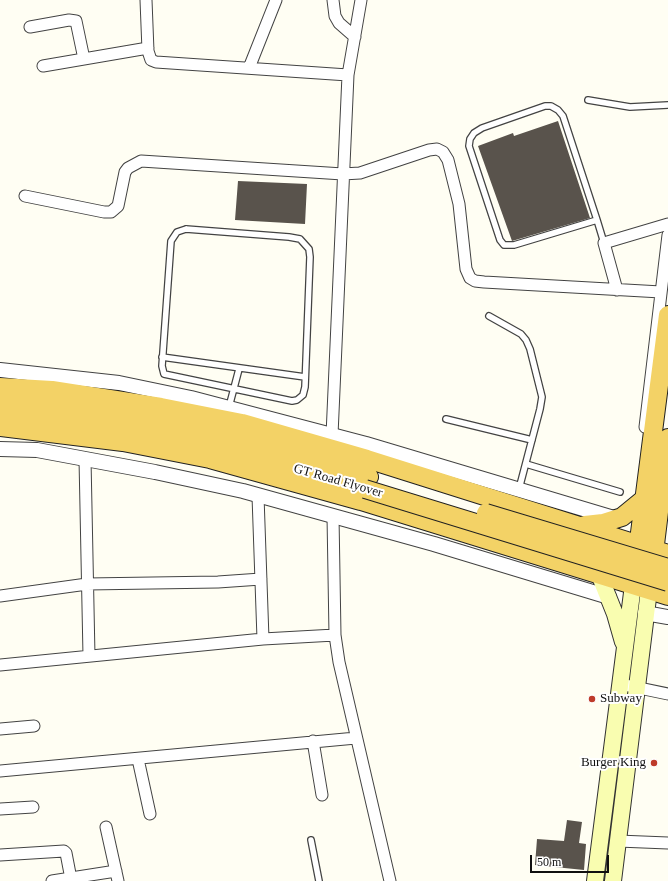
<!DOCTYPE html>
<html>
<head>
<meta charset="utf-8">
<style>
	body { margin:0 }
	#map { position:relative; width:668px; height:881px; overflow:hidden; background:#fffef3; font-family:"Times New Roman",serif }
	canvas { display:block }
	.scale { position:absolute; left:530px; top:855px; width:79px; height:18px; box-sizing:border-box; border:2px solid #101010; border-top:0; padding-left:5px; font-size:12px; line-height:14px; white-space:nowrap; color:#101010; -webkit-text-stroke:3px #fff; paint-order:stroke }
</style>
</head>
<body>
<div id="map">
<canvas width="668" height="881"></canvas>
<div class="scale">50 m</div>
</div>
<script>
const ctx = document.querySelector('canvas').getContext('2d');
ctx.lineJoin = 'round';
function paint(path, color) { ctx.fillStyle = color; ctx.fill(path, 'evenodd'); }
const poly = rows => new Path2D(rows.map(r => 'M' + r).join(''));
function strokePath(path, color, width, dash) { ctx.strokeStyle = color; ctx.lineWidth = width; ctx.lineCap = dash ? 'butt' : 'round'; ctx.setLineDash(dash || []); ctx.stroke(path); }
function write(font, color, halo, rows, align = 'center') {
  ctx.font = font + ' "Times New Roman",serif'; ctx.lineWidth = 4; ctx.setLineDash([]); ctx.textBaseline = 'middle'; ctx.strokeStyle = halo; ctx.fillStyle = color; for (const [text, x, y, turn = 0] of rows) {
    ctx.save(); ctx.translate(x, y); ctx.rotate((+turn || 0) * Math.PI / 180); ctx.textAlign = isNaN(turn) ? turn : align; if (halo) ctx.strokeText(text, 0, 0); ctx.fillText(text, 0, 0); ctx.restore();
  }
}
const building = poly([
	[558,121,590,218,512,241,478,146,513,133,514,136],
	[238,181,307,184,305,224,235,220],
	[567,820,582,822,579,843,586,844,584,870,535,865,537,839,564,841]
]);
const service = poly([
	[588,100,630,107,668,105],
	[597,220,514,245,504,245,500,240,469,146,470,139,474,133,482,128,545,106,551,106,558,110,563,116,597,220,604,243],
	[186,229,289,237,300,239,309,249,310,257,305,387,303,395,297,400,292,401,164,374,162,366,171,241,177,232,186,229],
	[489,316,521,334,526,340,530,349,542,397,540,409,519,489],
	[162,357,305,377],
	[229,407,239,369],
	[446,419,532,440],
	[526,464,620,492],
	[311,840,319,881]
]);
const minor = poly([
	[146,0,148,51,151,60,156,62,348,75],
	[333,0,335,16,339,23,355,37],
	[30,27,69,20,76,21,84,59],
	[43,66,148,48],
	[249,68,276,0],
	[25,196,104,212,111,212,118,206,125,172,128,168,141,161,343,174,360,173,429,150,437,149,443,152,448,160,459,204,466,269,470,278,475,281,484,282,661,292],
	[617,290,604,243,668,224],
	[645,427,668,235],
	[332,435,348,75,361,0],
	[85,459,89,656],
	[258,496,263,639],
	[333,516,335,635,339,662,390,881],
	[0,596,87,584,218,582,261,579],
	[0,665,263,639,335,635],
	[620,684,668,694],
	[0,729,34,726],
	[313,741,322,795],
	[138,759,150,814],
	[0,771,356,738],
	[0,809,33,807],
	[106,827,118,881],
	[618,841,668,843],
	[0,855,64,851,66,853,71,879],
	[52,881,116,871]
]);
const tertiary = poly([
	[0,370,119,383,191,398,366,444,617,519],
	[0,449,37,450,155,472,243,491,434,544,609,597],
	[645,613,668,617]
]);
const secondary = poly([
	[599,574,615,614,623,642],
	[595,881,633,585],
	[613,881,649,590]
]);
const trunk = poly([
	[0,387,52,390,161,407,242,423,367,459,668,554],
	[0,401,126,415,211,432,369,477],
	[0,415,42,417,127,429,212,446,343,482],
	[0,427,123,442,210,459,361,501,668,596],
	[585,525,603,523,622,517,644,499],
	[637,556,668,315],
	[653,561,668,438]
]);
const trunkBridge = poly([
	[365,489,668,582],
	[486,513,668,568]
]);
const markers = [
	[592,699,4,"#be3b2a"],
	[654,763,4,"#be3b2a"]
];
const streetNames = [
	["GT Road Flyover",338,481,16]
];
const poiNames = [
	["Subway",600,699],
	["Burger King",646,763,"right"]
];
paint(building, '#59534c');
strokePath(service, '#434343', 8);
strokePath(minor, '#434343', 13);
strokePath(tertiary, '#434343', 16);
strokePath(secondary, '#323232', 18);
strokePath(trunk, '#212121', 20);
strokePath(service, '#fff', 5.5);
strokePath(minor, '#fff', 11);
strokePath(tertiary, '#fff', 14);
strokePath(secondary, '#f9fdb0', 16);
strokePath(trunk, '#f3d266', 18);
strokePath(trunkBridge, '#212121', 20, []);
strokePath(trunkBridge, '#f3d266', 18);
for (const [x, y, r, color] of markers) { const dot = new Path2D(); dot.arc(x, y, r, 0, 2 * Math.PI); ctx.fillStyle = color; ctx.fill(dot); strokePath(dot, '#fff', 1.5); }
write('13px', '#101010', '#fff', streetNames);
write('13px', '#101010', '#fff', poiNames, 'left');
</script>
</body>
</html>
